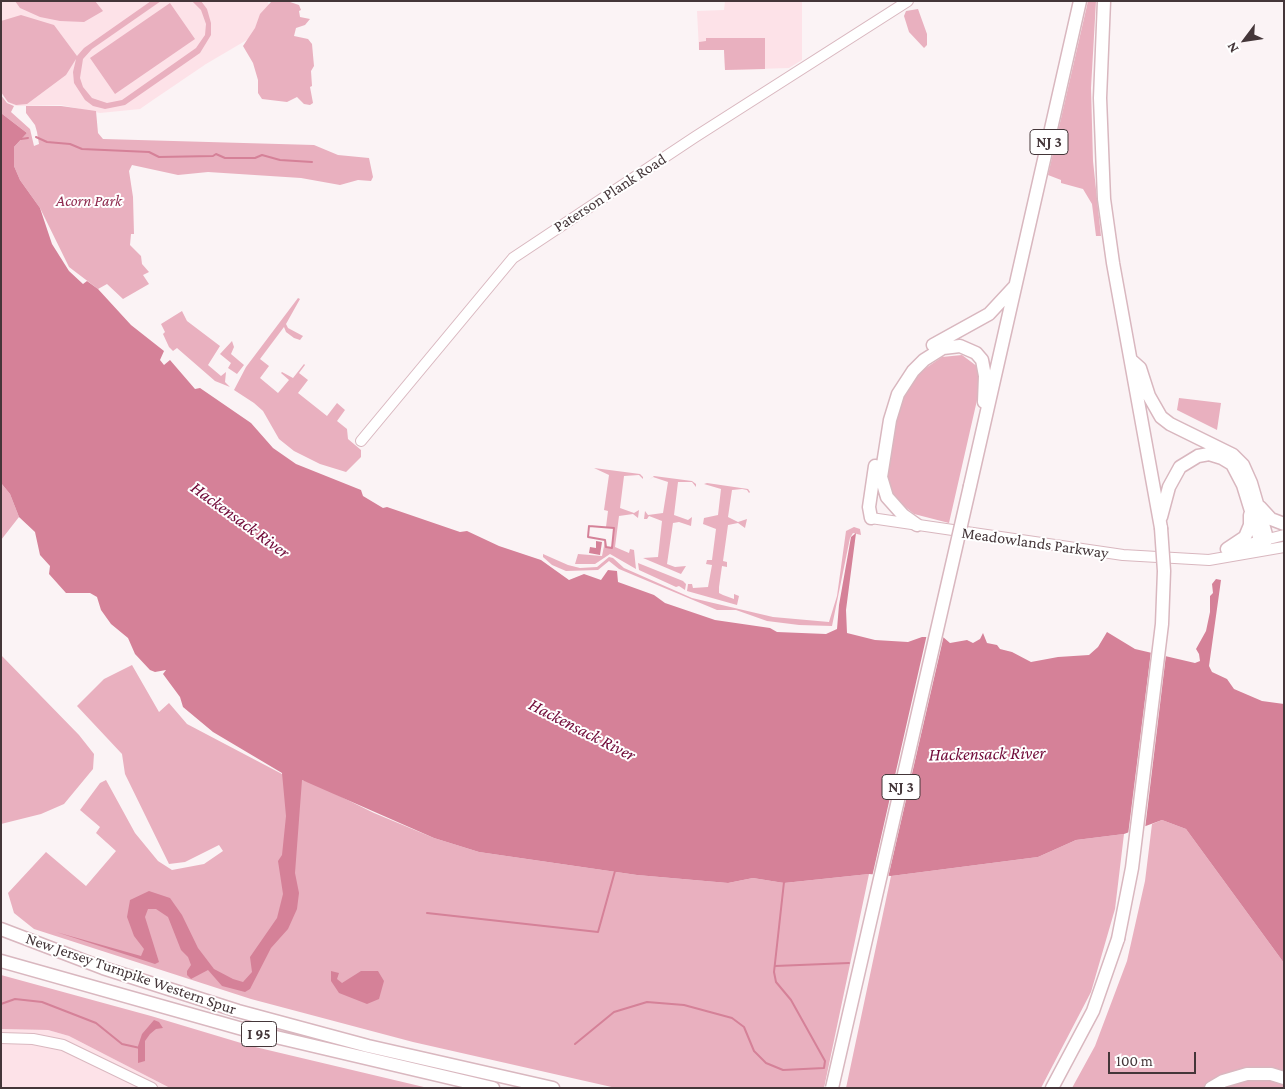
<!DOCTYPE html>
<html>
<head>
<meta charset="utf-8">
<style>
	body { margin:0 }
	#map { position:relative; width:1285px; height:1089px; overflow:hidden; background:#fbf3f5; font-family:"Crimson Pro",serif }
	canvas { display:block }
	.frame { position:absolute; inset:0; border:2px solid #443639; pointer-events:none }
	.north { position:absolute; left:1220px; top:15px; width:50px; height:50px; -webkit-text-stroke:4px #fff; paint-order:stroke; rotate:239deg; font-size:14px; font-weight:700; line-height:20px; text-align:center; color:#443639 }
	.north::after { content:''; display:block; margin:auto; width:18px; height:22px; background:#443639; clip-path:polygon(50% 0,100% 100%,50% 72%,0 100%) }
	.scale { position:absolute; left:1108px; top:1052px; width:88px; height:22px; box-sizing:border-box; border:2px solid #443639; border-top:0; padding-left:6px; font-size:15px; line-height:18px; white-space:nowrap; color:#443639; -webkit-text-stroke:4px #fff; paint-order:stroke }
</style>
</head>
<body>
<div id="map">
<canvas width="1285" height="1089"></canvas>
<div class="frame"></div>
<div class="north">N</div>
<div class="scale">100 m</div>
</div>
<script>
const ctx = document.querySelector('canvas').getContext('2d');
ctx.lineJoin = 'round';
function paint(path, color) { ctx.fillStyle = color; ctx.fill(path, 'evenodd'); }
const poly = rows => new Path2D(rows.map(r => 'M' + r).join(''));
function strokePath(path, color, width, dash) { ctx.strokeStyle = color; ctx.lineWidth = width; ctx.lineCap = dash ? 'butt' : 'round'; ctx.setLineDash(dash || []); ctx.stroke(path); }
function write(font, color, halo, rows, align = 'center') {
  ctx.font = font + ' "Crimson Pro",serif'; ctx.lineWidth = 4; ctx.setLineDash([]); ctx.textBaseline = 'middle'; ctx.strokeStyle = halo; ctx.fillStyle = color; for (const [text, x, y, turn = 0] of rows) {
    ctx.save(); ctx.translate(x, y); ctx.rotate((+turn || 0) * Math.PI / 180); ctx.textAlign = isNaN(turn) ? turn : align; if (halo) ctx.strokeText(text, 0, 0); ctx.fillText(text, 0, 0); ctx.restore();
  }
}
const built = poly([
	[1,1,267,1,272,9,257,34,206,64,150,102,140,109,100,113,61,105,17,106,8,103,1,94],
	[725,1,802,1,802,60,789,68,725,70,724,50,699,50,697,11,724,10],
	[1,1029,48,1030,69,1036,170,1088,1,1088]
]);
const green = poly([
	[15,1,95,1,103,11,84,22,60,21,40,17,20,8],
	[151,1,161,1,92,49,83,59,80,78,83,87,92,98,107,103,122,100,196,48,205,35,206,24,201,10,192,1,201,1,207,9,211,23,211,35,200,53,125,105,105,109,93,106,85,100,74,83,73,72,76,59,66,75,27,104,16,105,8,102,1,92,1,21,21,15,54,25,77,56,84,48],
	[277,1,287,1,299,5,301,10,299,11,300,17,310,19,305,25,296,28,294,36,308,39,312,44,314,66,311,71,312,86,310,87,313,103,310,105,304,104,297,97,287,102,262,99,258,93,258,80,253,63,243,46,255,28,260,14,271,2],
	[1088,1,1096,1,1091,88,1093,161,1101,236,1096,236,1092,204,1083,189,1061,183,1061,180,1048,175],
	[170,3,195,39,115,94,90,58],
	[918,9,927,34,927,45,924,48,909,32,904,16,906,11],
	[706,38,765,38,765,69,725,70,724,50,699,50,699,42,706,41],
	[1,95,7,103,14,106,11,112,30,129,34,146,39,144,37,132,35,125,26,113,26,106,61,106,96,111,98,133,103,139,314,145,338,155,369,158,373,177,371,181,358,180,340,185,301,178,208,172,178,175,132,165,129,171,133,197,134,234,131,234,130,245,141,256,142,264,149,272,143,275,149,284,123,299,107,284,98,289,69,267,40,208,20,180,14,166,14,147,27,133,1,113],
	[298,298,300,299,286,324,288,328,303,336,300,340,294,338,286,332,284,327,260,359,269,366,260,378,278,393,289,380,281,373,282,372,293,378,304,364,305,365,299,373,308,380,298,393,327,416,337,403,345,410,337,421,347,429,348,439,361,450,361,457,346,472,320,464,294,451,279,439,263,411,254,403,234,390,246,367],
	[182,311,187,321,220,346,208,365,221,376,226,372,225,382,230,387,215,381,177,348,173,351,169,347,163,334,165,332,161,324],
	[232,341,234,347,231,354,244,365,237,374,228,368,231,363,220,354],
	[962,355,978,367,980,387,949,523,914,514,894,498,885,480,897,411,907,388,923,370,942,357],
	[1179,398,1221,403,1217,430,1177,410],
	[594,468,640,474,643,477,643,479,639,475,624,476,620,508,634,513,639,510,638,518,633,514,619,516,615,547,629,553,630,549,634,550,636,569,610,554,595,564,575,564,578,554,602,556,605,541,606,547,612,547,614,528,606,527,608,511,604,510,609,475],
	[654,476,692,481,696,484,696,487,692,482,678,482,674,515,688,520,692,517,691,526,679,522,673,523,667,564,675,567,686,566,681,574,643,558,658,557,662,521,649,516,647,519,644,519,645,511,648,515,663,513,668,482,653,477,649,480],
	[1,483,10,494,19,517,1,540],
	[707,483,748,489,750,492,749,493,747,490,742,489,732,490,728,517,738,522,747,519,745,528,738,523,728,525,723,561,727,562,727,567,722,566,719,587,719,593,723,595,734,599,734,594,739,596,737,605,687,591,688,584,692,584,693,588,708,587,712,565,706,564,707,560,712,560,716,529,703,524,704,518,718,515,721,489,704,484],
	[854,527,860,529,861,535,853,533,850,538,832,626,799,625,767,621,736,610,717,610,619,569,609,561,598,570,566,571,552,565,543,557,543,554,568,565,580,568,597,567,609,557,613,558,624,568,692,598,773,617,829,622,837,596,846,531],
	[638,563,683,581,686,584,685,590,679,586,676,587,639,570],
	[1,655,79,735,94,754,93,769,64,804,41,814,1,824],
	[132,665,159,712,169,703,187,724,282,774,315,784,374,813,434,838,479,852,637,875,728,883,753,878,784,883,869,874,824,1088,616,1088,413,1042,251,999,34,929,14,913,8,893,46,852,86,886,116,851,96,833,100,827,80,810,100,783,106,780,135,833,158,861,172,870,204,864,223,851,219,845,185,862,169,864,125,774,122,754,77,706,104,679],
	[1162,820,1186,829,1284,963,1284,1088,1072,1088,1095,1046,1127,961,1145,881,1152,824],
	[1124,834,1115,909,1091,992,1041,1088,846,1088,891,876,1038,857,1076,840],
	[1,975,151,1016,251,1046,428,1088,170,1088,69,1036,48,1030,1,1029]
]);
const water = poly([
	[1,113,27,133,14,147,14,166,20,180,40,208,52,244,69,271,83,284,87,281,98,289,131,325,164,351,160,360,164,365,170,360,195,389,200,388,251,423,273,448,296,464,361,490,363,496,383,508,387,507,460,532,467,531,499,546,541,560,569,580,584,574,601,580,608,570,617,571,618,582,654,595,665,603,715,620,770,628,777,632,826,634,837,629,839,605,851,537,856,533,846,610,847,633,875,640,908,642,922,637,943,637,950,643,967,640,973,643,980,639,983,633,987,643,997,645,1000,649,1012,652,1031,662,1058,657,1089,655,1098,647,1107,632,1135,649,1195,663,1200,661,1199,654,1196,649,1206,631,1210,612,1210,596,1213,593,1212,584,1216,579,1221,580,1209,666,1212,672,1227,679,1234,689,1262,701,1284,704,1284,963,1186,829,1162,820,1124,834,1076,840,1038,857,891,876,869,874,784,883,753,878,728,883,637,875,479,852,434,838,302,780,295,873,299,893,297,909,288,929,271,948,250,989,245,992,222,986,208,970,191,979,187,975,187,971,191,965,188,957,181,950,168,917,156,909,148,909,145,917,159,962,155,964,56,932,141,956,144,949,134,936,127,917,130,900,149,891,170,898,182,915,198,948,214,969,233,979,243,982,252,972,250,957,277,918,283,894,278,861,282,855,286,816,282,773,213,732,183,707,180,697,163,674,166,670,155,672,150,670,135,654,128,638,111,624,101,610,97,597,90,593,66,593,49,574,50,566,40,555,35,532,19,517,10,494,1,483],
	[596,541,602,542,600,555,589,553,590,547,596,548],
	[331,971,339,973,337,979,342,983,361,971,378,971,384,981,379,999,367,1004,339,993,331,981],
	[154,1020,159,1022,163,1028,156,1029,150,1034,145,1041,145,1061,138,1063,138,1046,142,1034]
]);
const pier = poly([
	[927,634,944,635,888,878,872,877],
	[1151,651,1166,655,1145,829,1128,835]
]);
const stream = poly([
	[36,137,47,142,70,144,82,149,149,152,159,157,213,156,216,154,225,158,255,158,262,155,280,160,312,162],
	[21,139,28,138],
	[589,526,614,528,612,548,606,547,605,540,588,537,589,526],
	[427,913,598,932,615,871],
	[775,966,849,963],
	[1,1004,15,999,42,1002,96,1023,122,1044,140,1048],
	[575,1044,614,1012,647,1002,684,1005,732,1018,744,1027,754,1051,766,1063,783,1070,824,1068,825,1061,791,1000,776,982,774,972,784,882]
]);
const secondary = poly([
	[361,441,513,258,695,137,908,1],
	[871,518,1123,555,1209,560,1284,547],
	[1233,548,1284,535],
	[1,1038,33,1039,63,1045,152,1088]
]);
const highway = poly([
	[1104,1,1100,98,1104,199,1113,263,1161,528],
	[933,345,989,314,1015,286],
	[1131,360,1140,368,1149,396,1161,417,1170,424,1233,455,1243,465,1251,483,1267,538,1264,544,1260,540,1243,485,1232,464,1222,458,1209,454,1198,456,1180,467,1169,487,1161,517],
	[970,486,1080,1],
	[1260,507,1271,519,1284,524],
	[871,518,869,507,875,466],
	[917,525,903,515,887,497,881,477,890,420,898,394,913,371,924,360,943,348,960,346,976,353,982,360,985,376,984,402],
	[1227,549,1245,537,1250,525,1250,515],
	[1,929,103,968,238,1011,368,1046,553,1088],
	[1,961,246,1030,493,1088],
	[1052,1088,1093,1011,1118,939],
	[1211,1088,1223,1081,1247,1074,1271,1074,1284,1078]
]);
const highwayBridge = poly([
	[1118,939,1132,868,1162,624,1164,571,1161,528],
	[832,1088,970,486]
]);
const shields = [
	[1049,142,38],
	[901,787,38],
	[259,1034,35]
];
const shieldNames = [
	["NJ 3",1049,142],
	["NJ 3",901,787],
	["I 95",259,1034]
];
const streetNames = [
	["Paterson Plank Road",610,193,-33],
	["Meadowlands Parkway",1035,543,8],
	["New Jersey Turnpike Western Spur",131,974,19]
];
const parkNames = [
	["Acorn Park",89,201]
];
const waterNames = [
	["Hackensack River",240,520,36],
	["Hackensack River",582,730,27],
	["Hackensack River",987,754,-1]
];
paint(built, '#fde2e8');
paint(green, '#e9b0bf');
paint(water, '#d58198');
paint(pier, '#fbf3f5');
strokePath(stream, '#d58198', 2);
strokePath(secondary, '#d9b7bf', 12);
strokePath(highway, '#d9b7bf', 15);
strokePath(secondary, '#fff', 10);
strokePath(highway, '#fff', 12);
strokePath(highwayBridge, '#d9b7bf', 15, []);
strokePath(highwayBridge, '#fff', 12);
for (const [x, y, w] of shields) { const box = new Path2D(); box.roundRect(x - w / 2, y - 12.5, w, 25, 4); ctx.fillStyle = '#fff'; ctx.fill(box); strokePath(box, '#443639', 1); }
write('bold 15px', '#443639', null, shieldNames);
write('16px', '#443639', '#fff', streetNames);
write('italic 16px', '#8f2b4f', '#fff', parkNames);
write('italic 18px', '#710a38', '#fff', waterNames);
</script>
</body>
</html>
